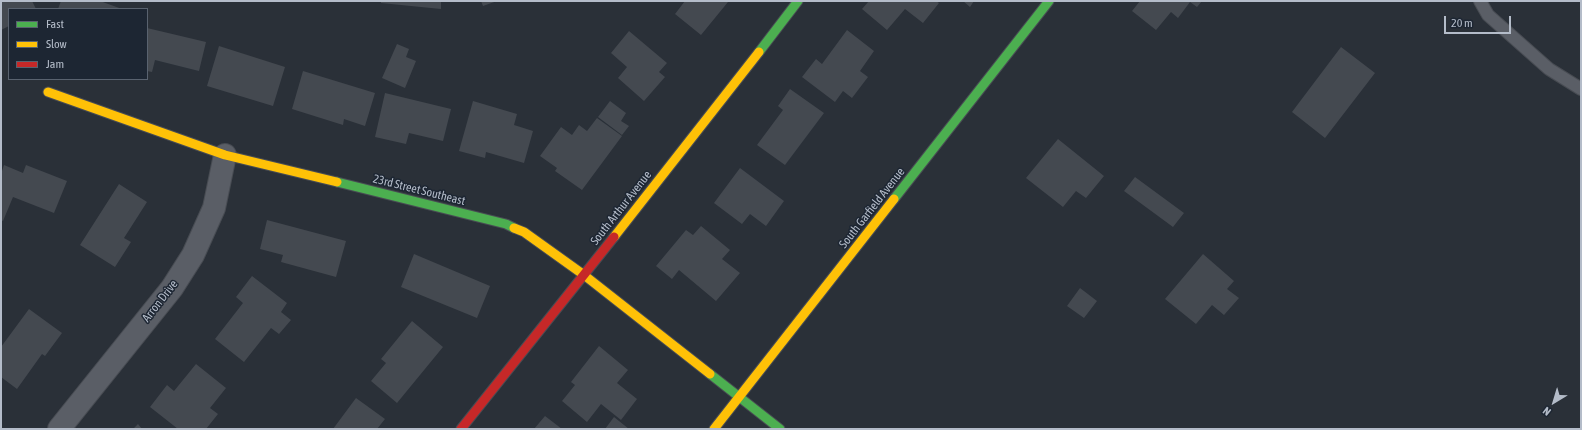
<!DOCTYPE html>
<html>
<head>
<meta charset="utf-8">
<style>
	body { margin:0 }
	#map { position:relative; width:1582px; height:430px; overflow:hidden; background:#2a3038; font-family:"Asap Condensed",sans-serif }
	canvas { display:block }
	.frame { position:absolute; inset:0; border:2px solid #b4bcc9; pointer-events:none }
	.legend { position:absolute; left:8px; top:8px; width:140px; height:72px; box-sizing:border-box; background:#1d2633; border:1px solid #59626f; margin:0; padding:5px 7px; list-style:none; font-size:12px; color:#b4bcc9 }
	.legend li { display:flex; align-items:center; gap:8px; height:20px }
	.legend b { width:20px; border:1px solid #59626f }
	.north { position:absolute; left:1534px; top:382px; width:40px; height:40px; -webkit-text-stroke:3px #1d2633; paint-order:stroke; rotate:218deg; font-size:11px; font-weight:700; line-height:16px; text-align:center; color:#b4bcc9 }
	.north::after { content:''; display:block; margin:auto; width:14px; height:18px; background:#b4bcc9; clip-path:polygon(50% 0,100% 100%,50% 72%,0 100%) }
	.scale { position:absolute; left:1444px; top:16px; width:67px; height:18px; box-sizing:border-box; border:2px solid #b4bcc9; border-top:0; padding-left:5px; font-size:12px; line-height:14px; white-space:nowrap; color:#b4bcc9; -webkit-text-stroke:3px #1d2633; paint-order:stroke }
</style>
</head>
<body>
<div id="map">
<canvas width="1582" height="430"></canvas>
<div class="frame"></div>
<ul class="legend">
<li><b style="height:5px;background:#4caf50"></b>Fast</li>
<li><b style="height:5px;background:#ffc107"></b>Slow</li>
<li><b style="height:5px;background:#c62828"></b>Jam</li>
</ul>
<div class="north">N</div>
<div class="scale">20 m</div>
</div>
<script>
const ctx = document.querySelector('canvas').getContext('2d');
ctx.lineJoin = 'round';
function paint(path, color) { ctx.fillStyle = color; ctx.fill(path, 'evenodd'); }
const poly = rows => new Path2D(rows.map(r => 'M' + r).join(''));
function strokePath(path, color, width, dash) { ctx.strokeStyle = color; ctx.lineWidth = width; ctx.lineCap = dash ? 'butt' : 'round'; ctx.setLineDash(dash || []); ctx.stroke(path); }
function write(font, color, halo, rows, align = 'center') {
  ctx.font = font + ' "Asap Condensed",sans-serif'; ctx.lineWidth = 3; ctx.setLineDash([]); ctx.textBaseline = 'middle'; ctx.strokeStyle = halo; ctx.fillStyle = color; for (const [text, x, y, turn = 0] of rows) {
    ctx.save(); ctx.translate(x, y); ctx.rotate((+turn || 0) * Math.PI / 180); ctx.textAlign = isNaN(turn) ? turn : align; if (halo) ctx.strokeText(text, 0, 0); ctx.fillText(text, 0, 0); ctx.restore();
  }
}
const building = poly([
	[1,1,32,1,36,9,9,9,9,26,1,30],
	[61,1,100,1,122,9,58,9],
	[381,1,441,1,441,9,381,3],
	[481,1,497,1,483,6],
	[685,1,727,1,728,2,701,35,675,14],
	[869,1,936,1,939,3,923,23,905,9,887,30,862,9],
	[963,1,974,1,970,7],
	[1140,1,1202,1,1197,7,1190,2,1178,18,1171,12,1156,30,1132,11],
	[147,28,206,42,199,71,155,60,152,72,147,71],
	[847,30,874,51,860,71,868,77,852,98,843,91,835,102,802,77,816,59,822,64],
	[629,31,667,63,659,72,665,77,644,101,618,78,627,67,611,53],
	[397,44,409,49,406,57,416,61,405,88,382,78],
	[219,46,285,67,273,106,207,86],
	[1341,47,1375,73,1325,138,1292,112],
	[303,71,375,93,365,126,344,119,343,125,292,109],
	[790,89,824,113,785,165,757,145,783,110,778,106],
	[385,93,451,109,443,141,409,133,406,144,375,137],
	[473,101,517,114,514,125,533,131,524,163,486,152,485,158,459,151],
	[610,101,626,113,621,121,629,126,622,135,598,117],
	[597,118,622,136,582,190,555,171,557,168,540,156,561,127,572,135,579,125,587,131],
	[1058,139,1104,176,1086,198,1076,191,1063,207,1026,178],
	[4,165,23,173,26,165,67,181,54,213,13,197,3,221,1,220,1,174],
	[740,168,784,201,766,226,750,214,742,224,714,203],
	[1135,177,1184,213,1173,227,1124,191],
	[119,184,147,202,124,238,131,242,115,267,80,245],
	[267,220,346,241,336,277,281,262,283,255,260,249],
	[701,226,730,250,722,259,740,273,716,301,679,270,672,279,656,266,686,230,693,235],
	[414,254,490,286,477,318,401,287],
	[1203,254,1234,281,1227,289,1239,298,1224,315,1212,305,1196,324,1165,299],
	[252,276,287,303,281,312,291,320,279,334,271,328,244,362,215,339,243,303,236,297],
	[1080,288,1097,301,1084,318,1067,306],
	[29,309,62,333,45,356,42,354,17,389,1,377,1,347],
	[412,321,443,347,397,403,371,381,386,363,381,359],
	[599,346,628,370,617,383,637,399,621,420,601,404,587,422,562,401,575,385,571,382],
	[196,364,226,388,210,408,218,414,206,429,178,429,150,407,167,385,174,391],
	[356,398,385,419,377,429,333,429],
	[545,416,562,429,534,429],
	[614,417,629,429,605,429],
	[138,424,142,429,133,429]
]);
const lane = poly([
	[1480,1,1488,15,1549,69,1581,89]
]);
const street = poly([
	[59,429,172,288,193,255,214,208,225,155]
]);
const fast = poly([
	[759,52,798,1],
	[337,182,506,224,514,228],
	[894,199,1049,1],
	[710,374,780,429]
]);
const slow = poly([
	[48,92,225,155,337,182],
	[514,228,524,232,584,275,710,374],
	[614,237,759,52],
	[714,429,894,199]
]);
const jam = poly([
	[461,429,614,237]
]);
const streetNames = [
	["23rd Street Southeast",419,190,14],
	["South Arthur Avenue",621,208,-52],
	["South Garfield Avenue",872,208,-52],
	["Arron Drive",160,301,-52]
];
paint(building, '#444950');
strokePath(lane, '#484c53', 14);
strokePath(street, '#484c53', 24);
strokePath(fast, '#484c53', 11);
strokePath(slow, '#484c53', 11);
strokePath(jam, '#484c53', 11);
strokePath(lane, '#5a5e66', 12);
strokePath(street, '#5a5e66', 22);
strokePath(fast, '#4caf50', 9);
strokePath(slow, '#ffc107', 9);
strokePath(jam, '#c62828', 9);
write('12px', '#b4bcc9', '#1d2633', streetNames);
</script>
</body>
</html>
